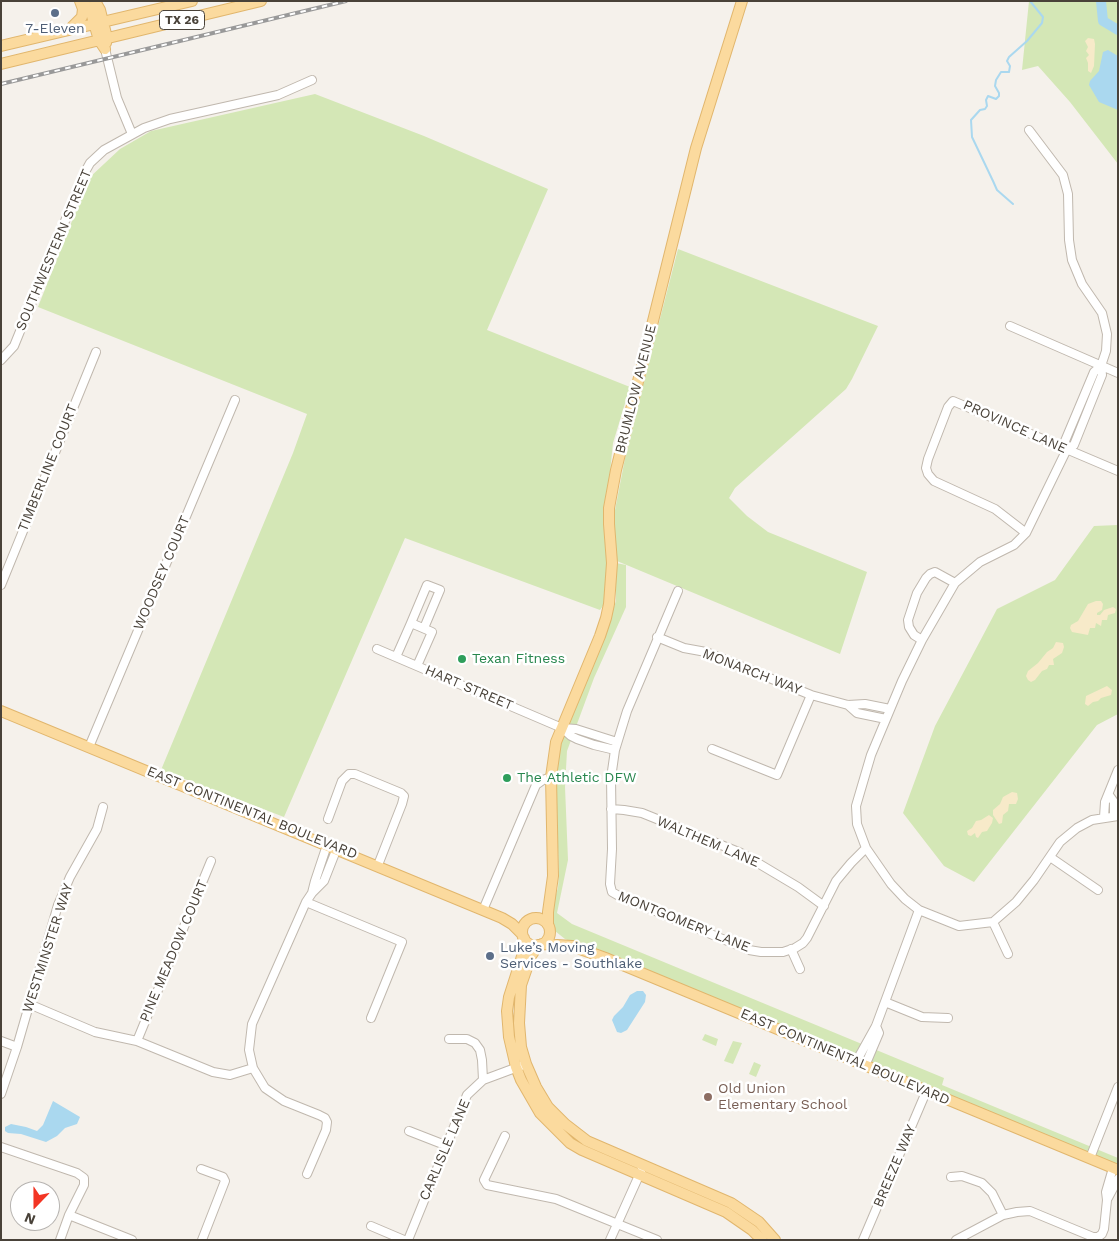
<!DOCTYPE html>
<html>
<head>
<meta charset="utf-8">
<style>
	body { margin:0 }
	#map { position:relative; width:1119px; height:1241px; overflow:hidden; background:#f5f1eb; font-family:"Work Sans",sans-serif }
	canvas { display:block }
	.frame { position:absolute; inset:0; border:2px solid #494239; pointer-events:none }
	.north { position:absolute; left:10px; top:1181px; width:50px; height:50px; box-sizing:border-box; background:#fff; border:1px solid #b6b3b0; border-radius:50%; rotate:202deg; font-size:14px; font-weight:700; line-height:20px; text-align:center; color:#494239 }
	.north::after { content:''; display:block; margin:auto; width:18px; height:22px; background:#f33524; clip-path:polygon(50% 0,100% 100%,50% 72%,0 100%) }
</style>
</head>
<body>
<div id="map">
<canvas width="1119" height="1241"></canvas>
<div class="frame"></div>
<div class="north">N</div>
</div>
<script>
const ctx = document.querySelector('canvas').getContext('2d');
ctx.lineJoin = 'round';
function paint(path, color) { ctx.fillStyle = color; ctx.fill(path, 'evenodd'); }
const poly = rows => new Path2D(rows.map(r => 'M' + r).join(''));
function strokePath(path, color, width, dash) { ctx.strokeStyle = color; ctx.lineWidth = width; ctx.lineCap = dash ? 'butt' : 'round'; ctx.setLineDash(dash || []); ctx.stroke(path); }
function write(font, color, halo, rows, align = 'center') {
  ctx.font = font + ' "Work Sans",sans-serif'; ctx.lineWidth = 5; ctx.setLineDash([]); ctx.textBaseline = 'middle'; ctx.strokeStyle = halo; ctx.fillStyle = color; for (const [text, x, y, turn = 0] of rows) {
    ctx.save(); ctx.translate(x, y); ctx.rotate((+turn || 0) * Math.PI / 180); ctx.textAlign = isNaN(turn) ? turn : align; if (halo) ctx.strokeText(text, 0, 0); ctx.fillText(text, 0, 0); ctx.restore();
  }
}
const green = poly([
	[1029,1,1118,1,1118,164,1070,102,1038,66,1022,70],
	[315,94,424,136,548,189,487,330,630,387,613,443,605,521,609,576,605,603,600,610,405,538,284,817,161,770,293,453,307,414,38,307,89,178,120,149,151,131],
	[678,249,878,326,852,379,846,389,735,488,729,498,747,516,768,532,867,572,840,654,617,561,614,534,615,510,628,443],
	[1118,525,1118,714,1097,725,974,882,944,866,903,813,935,726,997,609,1055,580,1094,526],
	[616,563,626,565,626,607,594,678,567,751,565,787,568,860,557,913,572,924,944,1078,942,1085,1118,1158,1118,1166,565,939,555,931,550,924,550,912,558,888,559,874,555,765,558,745,606,630,616,601],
	[705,1034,718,1039,716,1046,702,1040],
	[733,1041,742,1043,733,1064,724,1061],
	[754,1062,761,1065,756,1077,749,1074]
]);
const sand = poly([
	[1088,38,1094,39,1095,44,1094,66,1091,73,1088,71,1088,63,1086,58,1089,55,1086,51,1088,47,1085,41],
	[1096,601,1101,601,1103,604,1102,610,1097,613,1097,615,1100,615,1104,610,1113,607,1116,609,1115,613,1108,615,1107,620,1102,620,1101,626,1096,623,1095,628,1090,628,1088,635,1072,632,1070,628,1071,625,1078,621,1088,604],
	[1056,642,1063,643,1064,647,1062,653,1053,659,1054,665,1049,665,1047,669,1042,671,1035,680,1031,682,1028,680,1026,676,1028,671,1038,663,1047,652,1053,648],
	[1107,686,1112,690,1111,695,1101,698,1098,701,1093,702,1088,706,1085,704,1086,696],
	[1012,792,1017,793,1018,799,1016,804,1009,804,1008,811,1003,815,1002,823,999,824,993,815,993,810,1000,804,1003,797],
	[989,815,993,818,992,823,987,831,982,832,978,838,976,837,975,833,971,836,968,835,967,831,972,828,976,821,981,820]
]);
const water = poly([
	[1108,50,1118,56,1118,110,1099,102,1089,85,1090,81,1099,71,1103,52],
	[637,991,643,991,646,995,645,1002,627,1030,621,1033,617,1032,612,1020,614,1016,623,1007,630,995],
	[53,1101,80,1117,77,1124,65,1128,57,1136,46,1142,21,1134,8,1133,5,1131,5,1127,11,1124,26,1127,37,1131,43,1125]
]);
const stream = poly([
	[1013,204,997,190,993,181,972,137,971,120,980,110,985,109,987,106,986,100,988,96,996,99,999,96,999,93,995,86,996,80,1001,72,1009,72,1010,66,1007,61,1009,57,1027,41,1042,23,1043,17,1030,1]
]);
const river = poly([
	[1101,1,1103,21,1118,30]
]);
const minor = poly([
	[105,49,117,98,132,134],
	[1029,130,1063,175,1068,194,1069,240,1072,260,1082,284,1102,313,1107,334,1106,351,1101,366,1102,375,1074,445,1067,449,1026,533,1014,545,980,562,955,583,922,640,902,681,871,755,856,806,857,824,866,848,891,884,905,899,919,910,959,926,993,922,1016,902,1034,880,1060,842,1077,828,1092,820,1118,816],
	[1010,326,1118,373],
	[1,360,14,346,85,172,90,163,104,150,144,128,170,119,278,95,312,80],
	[1067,449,1065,441,1094,372,1101,366],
	[1026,533,995,509,934,481,928,474,926,468,928,459,948,407,953,401,1118,471],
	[1,585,96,352],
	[678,591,627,711,615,750,611,778,612,849,610,884,612,892,619,896,749,950,761,952,783,952,795,948,803,943,807,938,836,881,851,863,866,848],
	[411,623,427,585,440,590,424,628],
	[657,637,684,648,706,652,811,695,848,705,865,704,890,709],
	[922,640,914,635,909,627,908,620,917,593,926,578,930,574,935,572,955,583],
	[377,649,562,728,571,736,577,739,594,745,615,750],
	[396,657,411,623,432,632,417,666],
	[848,705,857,713,886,719],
	[562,728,576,729,617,742],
	[89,747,235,400],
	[712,749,777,775,811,695],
	[1109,795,1114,802,1114,815],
	[611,809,624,810,642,813,741,853,798,887,824,906],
	[1104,817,1105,802,1118,770],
	[328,819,342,781,349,774,355,774,401,793,404,796,402,804,378,865],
	[1050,857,1098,890],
	[312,893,315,881,327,845],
	[306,902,402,942,371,1018],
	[483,910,536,785,543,780,551,777],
	[993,922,1008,954],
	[791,949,800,969],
	[885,1002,922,1017,948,1018],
	[29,1004,95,1032,137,1041,213,1072,230,1075,253,1068],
	[449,1039,467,1039,475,1043,480,1050,482,1060,483,1080],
	[1,1041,17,1047],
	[137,1041,211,861],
	[856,1062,876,1026,919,910],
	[865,1066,879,1033,876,1026],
	[1,1094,17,1047,58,905,70,877,97,829,103,807],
	[409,1131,445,1145],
	[505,1136,484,1180,487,1185,556,1199,657,1240],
	[1,1147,77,1173,84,1178,84,1185,69,1215,60,1240],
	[1090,1158,1118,1087],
	[201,1169,223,1177,225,1181,202,1240],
	[307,1174,326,1130,327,1122,325,1118,319,1115,284,1101,265,1088,253,1068,249,1050,252,1024,306,902,312,893,324,881,337,848],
	[951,1177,962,1176,982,1183,992,1193,1003,1215],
	[1108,1198,1118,1179],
	[69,1215,132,1240],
	[371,1226,404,1240],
	[408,1240,467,1095,483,1080,526,1064],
	[610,1240,641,1171],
	[863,1240,926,1092],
	[956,1240,1003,1215,1017,1212,1030,1211,1093,1237,1098,1237,1102,1234,1104,1229,1107,1200,1106,1192,1113,1168]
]);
const major = poly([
	[81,1,90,9,99,40,105,49],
	[95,1,100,10,107,38,106,43],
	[70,29,82,17,83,9,80,1],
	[1,46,192,1],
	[1,64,261,1],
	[1,711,502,918,512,924,522,934],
	'522 932a14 14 0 1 1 28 0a14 14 0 1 1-28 0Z',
	[548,925,548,912,553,876,551,777,556,742,600,636,606,618,609,604,612,563,609,524,609,508,616,470,696,148,742,1],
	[524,938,524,950,509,997,507,1011,509,1037,516,1067,521,1080,540,1113,570,1143,582,1150,726,1212,752,1230,762,1240],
	[542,944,572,946,608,959,1118,1170],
	[538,945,531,956,521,985,519,1023,521,1047,526,1064,536,1087,548,1107,565,1124,587,1141,731,1203,759,1222,775,1240]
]);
const rail = poly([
	[1,84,346,1]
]);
const markers = [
	[55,13,5,"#5c6f8a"],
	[462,659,5,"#2e9e5b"],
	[507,778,5,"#2e9e5b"],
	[490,956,5,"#5c6f8a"],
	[708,1097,5,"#8d6e63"]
];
const shields = [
	[182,20,45]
];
const shieldNames = [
	["TX 26",182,20]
];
const serviceNames = [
	["7-Eleven",55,29],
	["Luke’s Moving",500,948,"left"],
	["Services - Southlake",500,964,"left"]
];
const streetNames = [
	["SOUTHWESTERN STREET",54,250,-67],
	["BRUMLOW AVENUE",636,389,-76],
	["PROVINCE LANE",1015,427,24],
	["TIMBERLINE COURT",48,468,-68],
	["WOODSEY COURT",162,573,-67],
	["MONARCH WAY",752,672,21],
	["HART STREET",469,688,23],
	["EAST CONTINENTAL BOULEVARD",252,813,22],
	["WALTHEM LANE",708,842,23],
	["MONTGOMERY LANE",684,922,22],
	["WESTMINSTER WAY",48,948,-72],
	["PINE MEADOW COURT",174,951,-67],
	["EAST CONTINENTAL BOULEVARD",845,1057,23],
	["CARLISLE LANE",445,1150,-67],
	["BREEZE WAY",895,1166,-67]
];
const leisureNames = [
	["Texan Fitness",472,659],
	["The Athletic DFW",517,778]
];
const educationNames = [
	["Old Union",718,1089],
	["Elementary School",718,1105]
];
paint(green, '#d4e7b6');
paint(sand, '#f7eac9');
paint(water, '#aad8ef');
strokePath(stream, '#aad8ef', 2);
strokePath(river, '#aad8ef', 10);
strokePath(minor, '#c0b8ae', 10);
strokePath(major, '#e1b66d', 12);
strokePath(minor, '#fff', 8);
strokePath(major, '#fbda9e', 10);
strokePath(rail, '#999', 4);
strokePath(rail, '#fff', 2, [5.5]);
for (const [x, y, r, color] of markers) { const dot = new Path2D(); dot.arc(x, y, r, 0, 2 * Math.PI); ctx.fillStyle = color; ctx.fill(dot); strokePath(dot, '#fff', 2); }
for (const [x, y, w] of shields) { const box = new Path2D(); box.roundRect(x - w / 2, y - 9.5, w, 19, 4); ctx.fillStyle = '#fff'; ctx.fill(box); strokePath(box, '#494239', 1); }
write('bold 12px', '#494239', null, shieldNames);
write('14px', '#4e5e75', '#fff', serviceNames);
write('14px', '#494239', '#fff', streetNames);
write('14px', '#27864d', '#fff', leisureNames, 'left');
write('14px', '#785e54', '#fff', educationNames, 'left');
</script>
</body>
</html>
